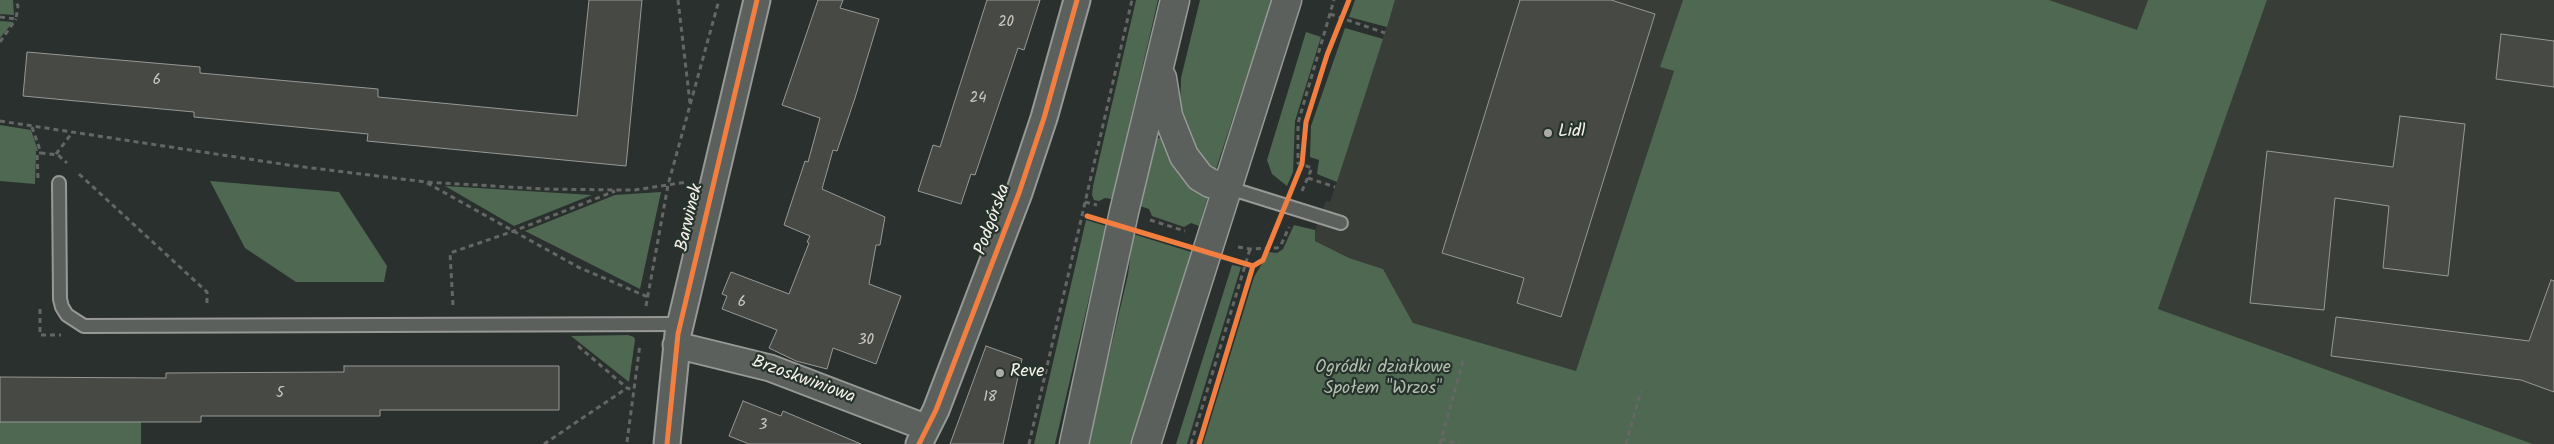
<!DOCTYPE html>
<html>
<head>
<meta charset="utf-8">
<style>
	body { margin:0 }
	canvas { display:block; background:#29302d }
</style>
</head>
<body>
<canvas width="2554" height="444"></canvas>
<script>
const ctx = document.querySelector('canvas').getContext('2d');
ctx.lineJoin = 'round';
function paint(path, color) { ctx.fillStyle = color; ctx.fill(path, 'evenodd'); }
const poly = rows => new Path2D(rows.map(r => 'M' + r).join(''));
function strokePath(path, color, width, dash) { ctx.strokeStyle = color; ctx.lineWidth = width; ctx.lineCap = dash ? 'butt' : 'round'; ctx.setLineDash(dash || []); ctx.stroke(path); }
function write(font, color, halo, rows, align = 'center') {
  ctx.font = font + ' Kalam,sans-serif'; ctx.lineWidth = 4.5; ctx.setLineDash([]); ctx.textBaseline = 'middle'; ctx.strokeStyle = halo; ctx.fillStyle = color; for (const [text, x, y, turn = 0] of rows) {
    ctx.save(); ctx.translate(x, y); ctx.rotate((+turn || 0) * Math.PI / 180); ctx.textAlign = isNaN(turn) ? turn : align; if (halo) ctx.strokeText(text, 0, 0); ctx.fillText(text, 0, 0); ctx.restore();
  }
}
const built = poly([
	[1395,0,1683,0,1661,67,1674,71,1576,371,1413,323,1383,269,1349,258,1315,241,1315,230,1326,201,1330,202,1337,182],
	[2049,0,2148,0,2137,31],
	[2267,0,2554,0,2554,444,2533,444,2158,309]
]);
const green = poly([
	[0,0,13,0,14,15,0,14],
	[1136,0,1158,0,1112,199,1105,198,1099,201,1094,200,1092,195,1093,186],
	[1200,0,1272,0,1215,172,1194,151,1180,115,1181,78],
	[1355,0,1395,0,1387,27,1349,17],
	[1683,0,2049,0,2137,30,2148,0,2267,0,2158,309,2533,444,1203,444,1254,277,1269,252,1277,253,1283,249,1294,225,1315,230,1315,241,1349,258,1383,269,1413,323,1576,371,1674,71,1660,67],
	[0,21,13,22,0,38],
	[1345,28,1383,39,1337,182,1317,174,1319,160,1310,157,1311,126],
	[1306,32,1321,37,1295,121,1293,172,1287,186,1272,174,1267,160],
	[0,125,31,130,38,151,36,151,35,184,0,181],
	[1161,137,1208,196,1199,226,1191,223,1184,227,1152,216,1149,209,1140,206,1155,140],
	[210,181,339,192,387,266,384,282,296,282,245,248],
	[445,186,592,195,514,226],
	[661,192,640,289,525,231,615,195],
	[1086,220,1106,226,1055,444,1034,444],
	[1133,234,1191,252,1131,444,1088,444,1128,275],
	[1232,265,1241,267,1187,444,1176,444],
	[628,335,634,337,635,340,629,382,571,336],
	[0,422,141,422,141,444,0,444]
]);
const building = poly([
	[589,0,642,0,626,166,367,141,368,134,194,117,194,112,23,96,27,52,200,67,200,73,378,89,378,97,577,116,589,0],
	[818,0,843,0,840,8,879,19,855,98,837,151,833,150,822,189,885,217,880,245,876,245,869,284,901,296,876,364,833,348,827,369,796,361,769,348,777,330,722,309,727,296,722,294,731,272,789,294,809,243,807,242,810,236,784,225,805,161,808,162,820,118,782,105,818,0],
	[987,0,1040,0,1024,50,1018,48,975,175,971,174,961,204,918,191,933,145,940,147,987,0],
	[1520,0,1611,0,1655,14,1561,317,1517,303,1524,278,1442,253,1520,0],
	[2501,34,2554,41,2554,87,2496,79,2501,34],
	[2400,116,2465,124,2448,276,2383,268,2389,206,2335,198,2324,310,2250,303,2267,151,2393,167,2400,116],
	[2551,280,2554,281,2554,392,2521,380,2331,356,2336,317,2529,341,2551,280],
	[986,346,1022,359,1003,444,950,444,986,346],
	[344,366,559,366,559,410,380,410,380,416,201,416,201,422,0,422,0,377,166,378,166,373,344,372,344,366],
	[743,401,781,416,783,411,861,444,749,444,729,436,743,401]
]);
const path = poly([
	[678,0,690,103],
	[1330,14,1385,33],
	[0,17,16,19,18,6,15,0],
	[0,42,16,19],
	[0,121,288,165,426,182,543,189,618,190,635,190,687,182],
	[32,127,41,153,58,155,67,163],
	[56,154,72,133],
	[79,174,207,292,207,306],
	[38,178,37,153,41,153],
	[1308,178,1335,187],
	[427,183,578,267,648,297],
	[1302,191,1312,168,1298,163,1298,123,1334,0],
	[1085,202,1097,205],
	[1150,220,1185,231],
	[1238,247,1250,249,1277,248,1281,245,1289,227],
	[453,305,450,253,514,231,615,191],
	[646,306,668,185,719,0],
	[40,309,40,335,61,335],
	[578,346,627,388,634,390],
	[1441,439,1459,444],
	[627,442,640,344],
	[544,444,627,388],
	[1029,444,1132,0],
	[1191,444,1250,249],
	[1440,444,1464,357],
	[1626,444,1641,391]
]);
const lane = poly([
	[59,183,60,299,62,307,67,315,84,326,681,324],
	[1229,188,1341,223]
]);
const street = poly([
	[676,345,770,368,927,428],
	[667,444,678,334,757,0],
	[919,444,936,410,1019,193,1044,118,1077,0]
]);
const primary = poly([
	[1162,78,1168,116,1184,156,1200,177,1210,183,1229,188],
	[1074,444,1124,212,1175,0],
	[1146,444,1287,0]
]);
const cycleway = poly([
	[1087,216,1253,266],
	[667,444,678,334,757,0],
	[919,444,936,410,1019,193,1044,118,1077,0],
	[1199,444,1253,266,1263,260,1302,164,1306,122,1327,55,1349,0]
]);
const markers = [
	[1548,133,5,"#adada7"],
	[1000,373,5,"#adada7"]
];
const numberNames = [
	["20",1006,23],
	["6",157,81],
	["24",978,99],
	["6",742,303],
	["30",866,341],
	["5",280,394],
	["18",990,398],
	["3",763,426]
];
const poiNames = [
	["Lidl",1558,133],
	["Reve",1010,373]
];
const streetNames = [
	["Barwinek",691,218,-77],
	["Podgórska",994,220,-70],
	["Brzoskwiniowa",803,381,20]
];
const parkNames = [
	["Ogródki działkowe",1383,369],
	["Społem \"Wrzos\"",1383,390]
];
paint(built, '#383e37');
paint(green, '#4f6852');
paint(building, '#474944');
strokePath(building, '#969996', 1);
strokePath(lane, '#969996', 16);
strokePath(street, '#969996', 29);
strokePath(primary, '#969996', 31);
strokePath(path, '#646764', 3, [5, 4]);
strokePath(lane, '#5c605c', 12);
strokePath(street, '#5c605c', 25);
strokePath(primary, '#5c605c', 28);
strokePath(cycleway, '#f27e40', 5);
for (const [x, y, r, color] of markers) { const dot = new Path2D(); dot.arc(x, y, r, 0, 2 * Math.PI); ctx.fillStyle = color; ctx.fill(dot); strokePath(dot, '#26332d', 2); }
write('15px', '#c9c7bf', null, numberNames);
write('18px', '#f4f1e8', '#26332d', poiNames, 'left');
write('18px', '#f4f1e8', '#26332d', streetNames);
write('18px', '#b4beae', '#26332d', parkNames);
</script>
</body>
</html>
